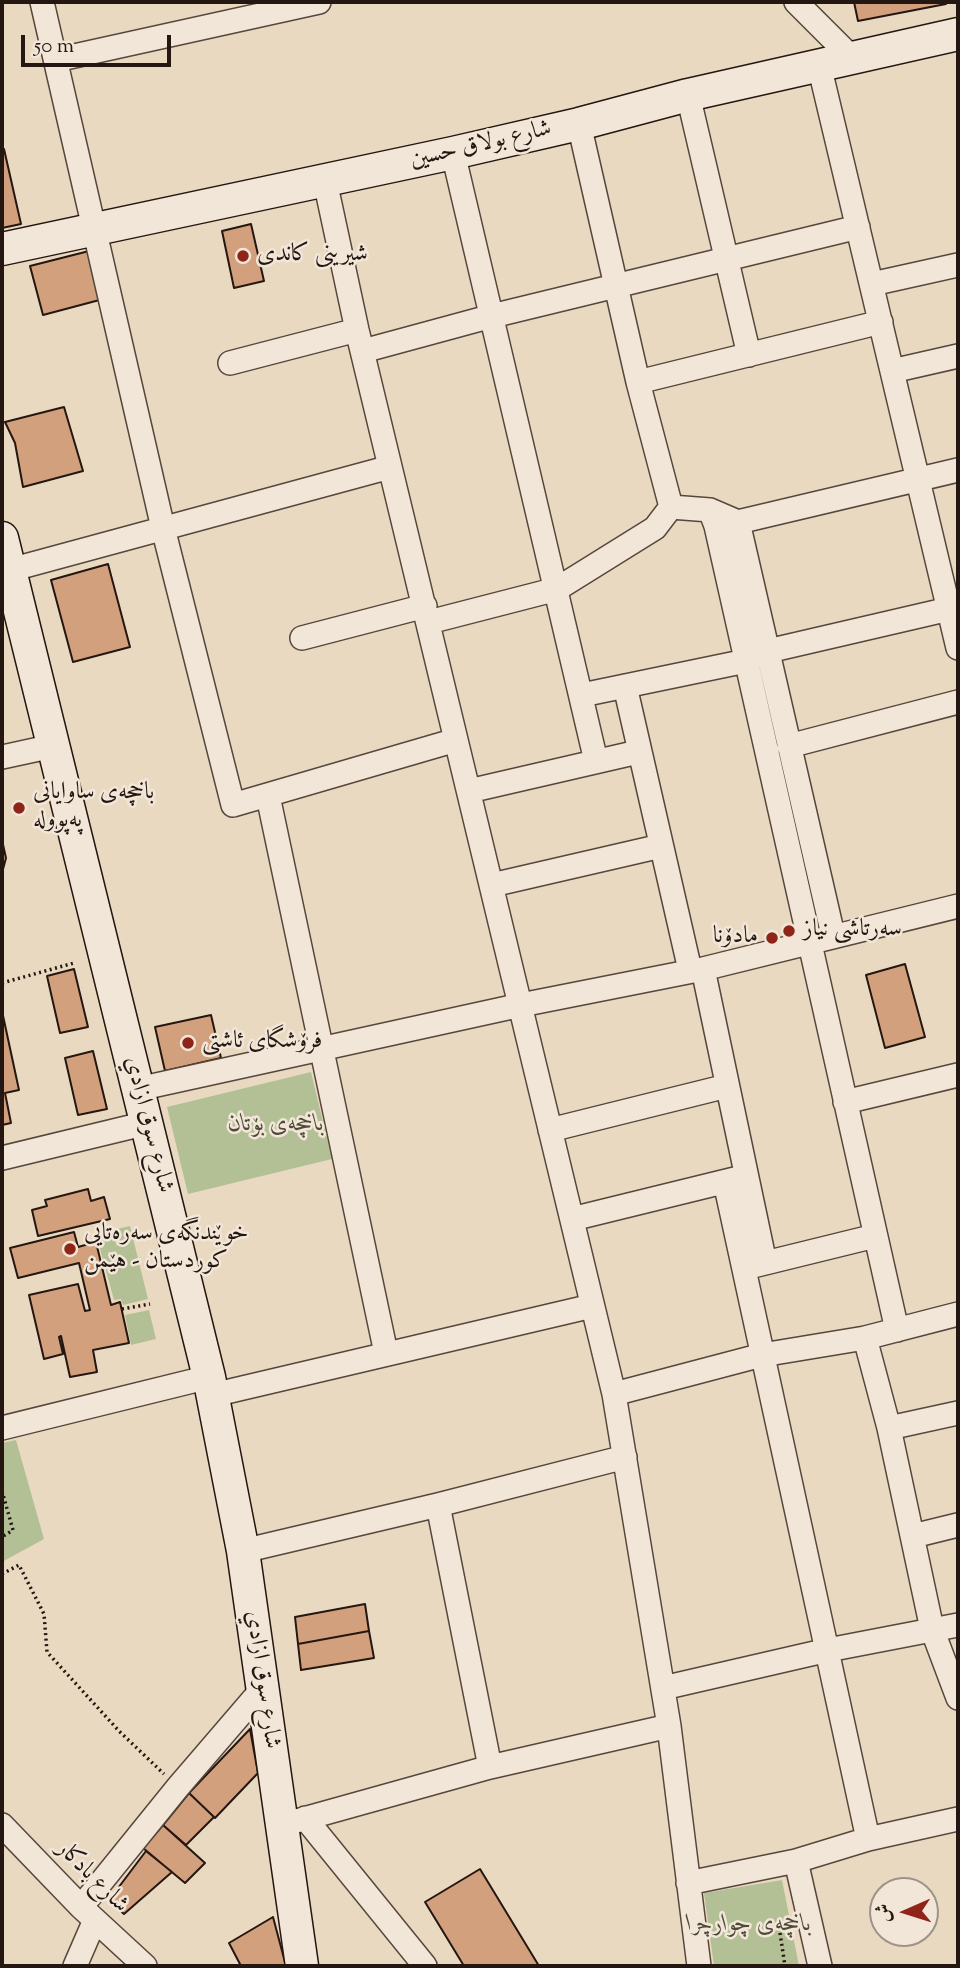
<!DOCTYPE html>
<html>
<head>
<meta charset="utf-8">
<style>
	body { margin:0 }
	#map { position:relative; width:960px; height:1968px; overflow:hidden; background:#ead9c1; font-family:"Sorts Mill Goudy",Amiri,serif }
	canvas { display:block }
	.frame { position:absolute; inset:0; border:4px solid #241610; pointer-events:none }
	.north { position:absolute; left:869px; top:1877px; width:70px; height:70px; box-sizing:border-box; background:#f1e6d7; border:2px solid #9f9387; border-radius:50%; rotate:267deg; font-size:19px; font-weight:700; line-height:28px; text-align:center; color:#241610 }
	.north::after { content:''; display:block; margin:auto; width:24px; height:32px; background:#8f2418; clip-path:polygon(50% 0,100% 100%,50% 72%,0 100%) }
	.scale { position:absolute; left:21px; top:35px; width:150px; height:32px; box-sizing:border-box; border:4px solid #241610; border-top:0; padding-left:9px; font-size:21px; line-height:24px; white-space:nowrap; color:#241610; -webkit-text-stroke:5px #f1e6d7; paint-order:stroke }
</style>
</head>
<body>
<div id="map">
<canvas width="960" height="1968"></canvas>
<div class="frame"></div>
<div class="north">ش</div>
<div class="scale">50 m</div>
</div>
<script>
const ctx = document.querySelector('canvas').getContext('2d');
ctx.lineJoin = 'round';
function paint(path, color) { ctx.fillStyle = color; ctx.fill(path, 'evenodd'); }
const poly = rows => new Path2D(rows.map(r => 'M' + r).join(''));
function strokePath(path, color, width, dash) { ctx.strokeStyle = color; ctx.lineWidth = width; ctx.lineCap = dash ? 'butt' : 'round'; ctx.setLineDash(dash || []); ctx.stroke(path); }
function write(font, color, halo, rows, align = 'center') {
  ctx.font = font + ' "Sorts Mill Goudy",Amiri,serif'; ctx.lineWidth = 5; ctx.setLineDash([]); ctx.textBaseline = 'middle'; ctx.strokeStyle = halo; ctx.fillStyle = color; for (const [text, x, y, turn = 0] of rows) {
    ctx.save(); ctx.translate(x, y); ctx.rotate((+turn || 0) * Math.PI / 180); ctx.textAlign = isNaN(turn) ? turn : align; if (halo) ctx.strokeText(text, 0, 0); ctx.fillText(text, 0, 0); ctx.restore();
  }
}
const green = poly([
	[311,1072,332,1159,188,1194,167,1107],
	[130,1226,148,1299,123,1305,121,1299,114,1300,96,1234],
	[149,1310,156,1339,131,1345,125,1315],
	[16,1440,44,1539,2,1562,2,1443],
	[782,1880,799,1966,714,1966,704,1893]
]);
const building = poly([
	[854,2,945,2,946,4,858,21,854,2],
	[2,149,4,149,21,224,2,228,2,149],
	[251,224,264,281,234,288,222,231,251,224],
	[93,250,107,298,43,315,30,266,93,250],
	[64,407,83,471,23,487,15,443,5,422,64,407],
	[108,564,130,647,73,662,51,580,108,564],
	[2,840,6,858,2,873,2,840],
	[905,964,925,1037,885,1048,866,975,905,964],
	[74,969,88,1027,60,1033,47,976,74,969],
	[2,1011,19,1090,5,1093,11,1123,2,1125,2,1011],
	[211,1015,221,1058,165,1071,155,1027,211,1015],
	[93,1051,107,1109,78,1115,65,1058,93,1051],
	[88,1189,91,1201,104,1197,110,1219,38,1236,32,1210,47,1206,45,1200,88,1189],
	[74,1232,78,1247,96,1242,111,1305,120,1302,129,1343,93,1350,97,1372,70,1377,61,1336,59,1337,63,1354,44,1359,29,1295,78,1284,85,1311,90,1310,79,1263,18,1278,10,1248,74,1232],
	[365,1604,369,1631,298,1644,295,1617,365,1604],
	[369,1631,374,1658,301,1670,298,1644,369,1631],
	[250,1729,258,1773,215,1818,189,1793,250,1729],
	[189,1793,214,1817,186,1845,163,1825,189,1793],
	[163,1825,205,1863,185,1883,143,1848,163,1825],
	[146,1851,172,1872,124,1914,109,1900,146,1851],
	[480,1869,539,1966,464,1966,425,1902,480,1869],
	[273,1917,286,1966,241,1966,229,1943,273,1917]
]);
const path = poly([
	[2,983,74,963],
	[122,1309,150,1304],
	[2,1491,13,1530,2,1537],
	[2,1574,19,1565,44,1614,47,1652,119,1731,164,1774],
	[780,1933,785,1966]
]);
const street = poly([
	[42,2,163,528,233,805,456,740],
	[796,2,852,58],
	[56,60,319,2],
	[819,65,958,648],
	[688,95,749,355],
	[579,124,638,382,671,507],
	[453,153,596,761],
	[325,181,357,330,614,1394,669,1726,699,1966],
	[872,284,958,265],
	[363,351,492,316,858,227],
	[230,363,357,330],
	[892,371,958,356],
	[638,382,881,322],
	[671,507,710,510,738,522,958,470],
	[710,510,716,526,897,1330],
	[738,522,833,935],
	[10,570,390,467],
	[429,622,557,589,655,528,671,507],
	[302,638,425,606],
	[768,651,949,609],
	[625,686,690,970],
	[582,695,746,661],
	[789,746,958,702],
	[2,757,53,746],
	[469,791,638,752],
	[268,796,386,1353],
	[492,885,661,846],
	[703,969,765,1263],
	[138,1089,521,1005,703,969,958,906],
	[845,1102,958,1075],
	[550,1130,727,1086],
	[2,1158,147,1123],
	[725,1182,868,1839],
	[572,1219,739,1178],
	[753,1266,875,1236],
	[865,1338,889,1428,932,1629,958,1698],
	[614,1394,762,1355,865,1338,958,1314],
	[213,1395,592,1306],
	[2,1428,209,1377],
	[889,1428,958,1413],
	[438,1505,490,1767],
	[913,1536,958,1525],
	[243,1551,438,1505,625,1457],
	[663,1688,828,1650,958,1625],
	[305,1818,425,1966],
	[2,1825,81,1907,145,1966],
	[282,1825,490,1767,669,1726],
	[796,1861,820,1966],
	[688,1883,796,1861,868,1839,958,1819],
	[81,1907,178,1787,263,1688],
	[75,1966,95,1920]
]);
const secondary = poly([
	[2,249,453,153,579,124,688,95,958,34],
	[2,538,209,1377,243,1551,302,1966]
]);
const markers = [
	[243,256,7,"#8f2418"],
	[19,808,7,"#8f2418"],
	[789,931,7,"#8f2418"],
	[772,938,7,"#8f2418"],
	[188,1043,7,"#8f2418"],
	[70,1249,7,"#8f2418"]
];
const streetNames = [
	["شارع بولاق حسين",481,146,-13],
	["شارع سوق ازادي",147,1125,76],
	["شارع سوق ازادي",261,1680,82],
	["شارع بادكار",91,1878,45]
];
const poiNames = [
	["شیرینی کاندی",257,256],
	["باخچەی ساوایانی",33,794],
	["پەپوولە",33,822],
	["سەرتاشی نیاز",803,931],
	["مادۆنا",758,938,"right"],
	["فرۆشگای ئاشتی",202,1043],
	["خوێندنگەی سەرەتایی",84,1235],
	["کوردستان - هێمن",84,1263]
];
const parkNames = [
	["باخچەی بۆتان",276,1126],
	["باخچەی چوارچرا",749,1926]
];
paint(green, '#b3c096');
paint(building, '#d2a07d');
strokePath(building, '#241610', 2);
strokePath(street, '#56473c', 26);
strokePath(secondary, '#241610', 35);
strokePath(path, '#241610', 3.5, [2, 3.5]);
strokePath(street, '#f1e6d7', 23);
strokePath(secondary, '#f1e6d7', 32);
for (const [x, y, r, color] of markers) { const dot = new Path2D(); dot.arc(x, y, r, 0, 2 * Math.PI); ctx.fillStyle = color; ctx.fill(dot); strokePath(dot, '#f1e6d7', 2.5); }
write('24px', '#241610', '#f1e6d7', streetNames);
write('24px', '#241610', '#f1e6d7', poiNames, 'left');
write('italic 24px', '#4f4938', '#f1e6d7', parkNames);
</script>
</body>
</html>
